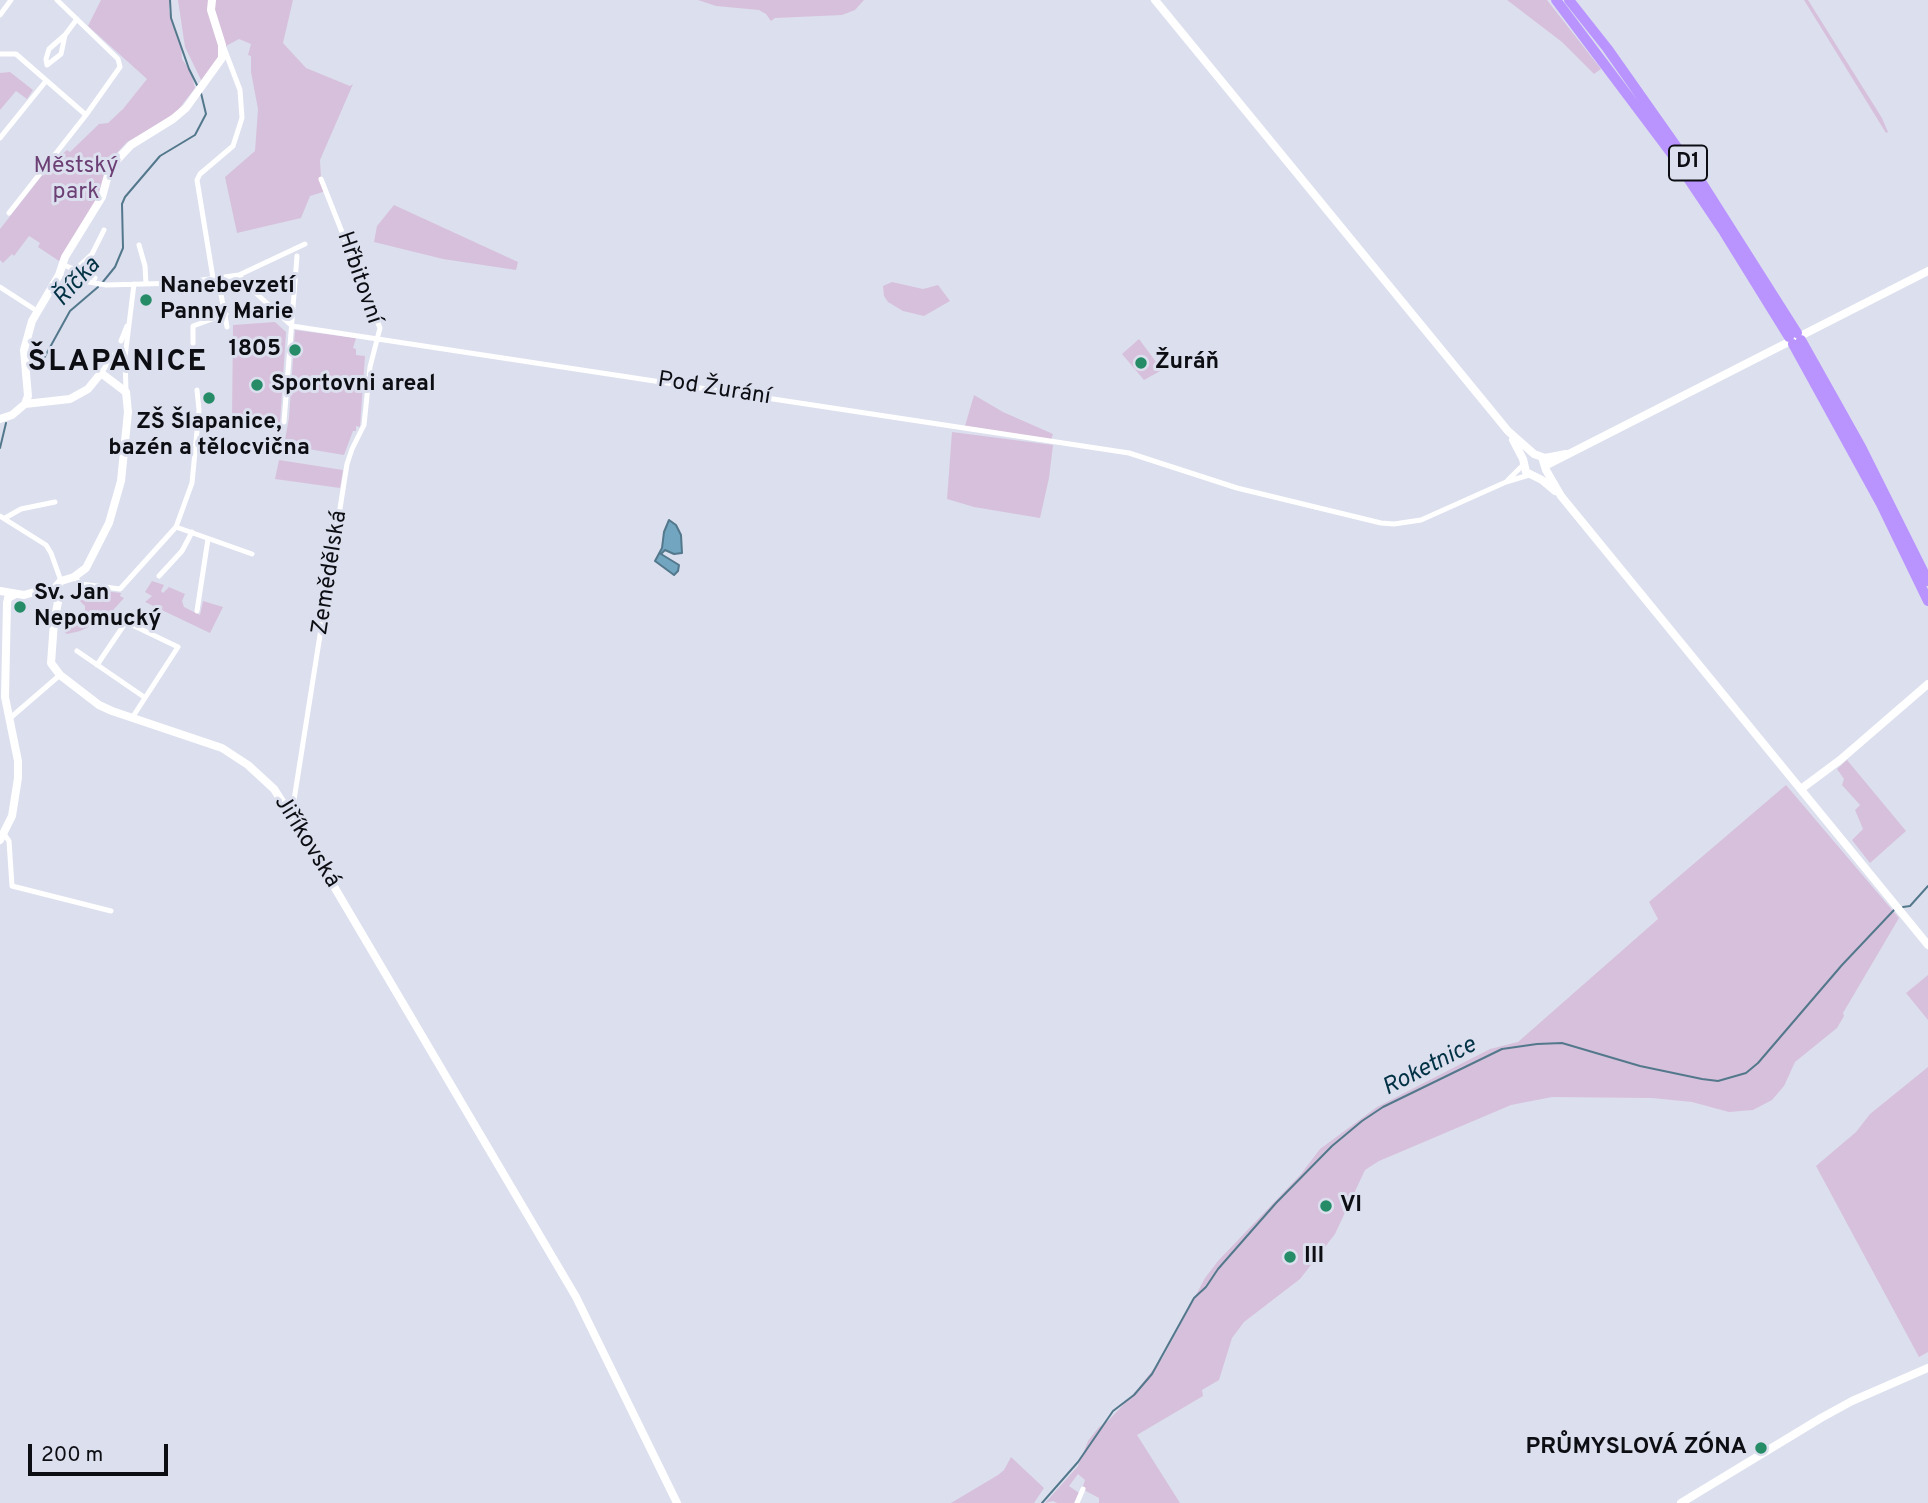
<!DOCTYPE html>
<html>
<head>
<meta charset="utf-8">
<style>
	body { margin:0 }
	#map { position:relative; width:1928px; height:1503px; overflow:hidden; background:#dcdfee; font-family:Overpass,sans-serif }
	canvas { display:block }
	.scale { position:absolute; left:28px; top:1444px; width:140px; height:32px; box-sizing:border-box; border:4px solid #0d0e13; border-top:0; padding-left:9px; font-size:21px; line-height:24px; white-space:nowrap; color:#0d0e13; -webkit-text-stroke:5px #dcdfee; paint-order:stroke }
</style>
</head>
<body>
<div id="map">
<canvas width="1928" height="1503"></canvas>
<div class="scale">200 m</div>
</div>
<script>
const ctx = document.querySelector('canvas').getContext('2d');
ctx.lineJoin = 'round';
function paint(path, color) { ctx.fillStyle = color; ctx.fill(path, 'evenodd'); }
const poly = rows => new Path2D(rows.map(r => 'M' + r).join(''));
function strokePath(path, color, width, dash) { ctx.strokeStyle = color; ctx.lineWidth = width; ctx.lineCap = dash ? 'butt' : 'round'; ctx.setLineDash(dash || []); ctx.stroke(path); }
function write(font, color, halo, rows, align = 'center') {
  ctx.font = font + ' Overpass,sans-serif'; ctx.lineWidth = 6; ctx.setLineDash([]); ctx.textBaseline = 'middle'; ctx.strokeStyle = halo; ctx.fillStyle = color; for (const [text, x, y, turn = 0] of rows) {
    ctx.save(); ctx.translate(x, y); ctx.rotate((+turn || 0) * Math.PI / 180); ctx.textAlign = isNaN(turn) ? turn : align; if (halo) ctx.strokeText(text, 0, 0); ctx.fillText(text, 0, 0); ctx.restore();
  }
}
const green = poly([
	[101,0,169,0,169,11,181,46,182,59,191,72,195,88,175,114,127,142,113,157,107,166,100,197,59,261,38,247,40,243,29,236,14,256,12,254,3,263,0,260,0,229,51,164,67,150,70,152,99,124,108,123,123,109,147,79,88,26],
	[178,0,293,0,283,43,306,68,350,86,353,84,320,160,321,179,326,191,310,196,301,218,237,233,225,177,255,151,258,109,251,72,251,56,248,55,251,44,239,39,226,46,227,56,222,58,203,84,185,47],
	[698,0,864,0,855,10,842,15,775,18,771,21,766,14,759,10,716,6],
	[1507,0,1547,0,1601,69,1594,74,1562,42],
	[1804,0,1808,0,1882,118,1888,132,1886,133],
	[10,72,33,90,27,99,16,91,0,110,0,73],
	[394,205,518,262,516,270,443,259,374,242,377,226],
	[892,282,923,289,938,285,950,301,924,316,903,311,888,302,884,296,883,286],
	[275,322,286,332,280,423,232,420,233,325],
	[295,330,356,338,353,348,356,349,356,355,365,356,360,427,356,426,356,431,353,431,344,455,284,445,289,418],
	[1139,339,1162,370,1144,380,1122,354],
	[974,395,1003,412,1053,434,1051,440,965,426],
	[952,432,1053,445,1049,478,1040,518,974,507,947,499],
	[279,460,343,470,340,488,275,479],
	[152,581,164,585,161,591,163,593,169,587,185,594,182,601,184,607,200,615,203,601,223,607,210,633,145,602,152,596,145,592],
	[96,590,121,593,120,596,124,598,105,619,80,631,67,634,63,631,63,625,68,617,79,622,85,613,85,606,76,597,85,601,88,594,95,595],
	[1847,760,1906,831,1870,863,1852,840,1863,829,1855,810,1860,805,1842,785,1844,779,1837,769],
	[1786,785,1899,918,1843,1013,1844,1016,1837,1028,1795,1062,1784,1086,1772,1100,1753,1110,1729,1112,1692,1102,1652,1098,1552,1097,1511,1105,1379,1161,1365,1170,1335,1234,1300,1279,1244,1322,1232,1338,1219,1380,1202,1390,1203,1396,1137,1435,1180,1503,1099,1503,1099,1498,1082,1489,1085,1480,1078,1474,1069,1486,1079,1493,1074,1503,1057,1503,1053,1501,1045,1503,1078,1466,1088,1441,1099,1427,1108,1421,1137,1390,1163,1357,1205,1278,1218,1261,1301,1174,1320,1149,1377,1107,1490,1049,1518,1042,1658,919,1649,902],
	[1928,975,1928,1020,1906,993],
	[1928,1067,1928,1352,1919,1357,1816,1166,1856,1132,1870,1114],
	[1011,1457,1044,1488,1034,1503,951,1503,998,1475,1004,1470]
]);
const water = poly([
	[669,520,676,525,681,535,682,553,674,554,665,550,661,554,679,565,678,571,674,575,655,561,662,548,664,532,669,520]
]);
const stream = poly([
	[170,0,171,18,189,69,197,85],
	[102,283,115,267,123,248,122,204,125,197,160,156,195,135,206,114,201,93],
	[38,369,70,311,98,287],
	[0,448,6,423],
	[1903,907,1910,906,1928,886],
	[1042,1503,1078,1462,1113,1411,1134,1395,1152,1374,1194,1298,1206,1287,1218,1269,1276,1203,1332,1146,1362,1121,1383,1107,1502,1049,1537,1044,1562,1043,1640,1066,1702,1079,1718,1081,1746,1073,1758,1063,1842,965,1894,910]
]);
const street = poly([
	[0,15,11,0],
	[65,35,49,49,46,59,47,65,61,54,65,35,77,19],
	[0,54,16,54,86,115],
	[0,138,46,81],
	[9,213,86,115,120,67,118,59,57,0],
	[139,245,145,266,146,284],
	[64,265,95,278],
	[76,269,92,254,104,230],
	[59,275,66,278,106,285,180,283,239,275,248,286,292,326,1129,453,1237,488,1381,523,1394,524,1421,520,1506,482,1529,475],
	[239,275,305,244],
	[213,278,197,180,200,174,233,146,242,118,240,90,224,48],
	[218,278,227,327],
	[0,287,37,311],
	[121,341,127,326],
	[193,343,193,326,226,314],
	[101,373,114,355,120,354,125,357],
	[126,392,125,357,134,284],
	[284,422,297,256],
	[1508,480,1523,465],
	[0,516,46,545,51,553,61,581],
	[5,518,21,509,55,502],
	[176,527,252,554],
	[159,576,182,551,192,532],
	[74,577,81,584,120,589,176,527,192,483,199,410,197,390],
	[197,611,208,539],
	[77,651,144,697],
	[97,665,126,622,178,647,132,718],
	[9,719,60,675],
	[285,807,294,800,347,464,352,449,364,425,370,367,380,328,321,179],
	[4,834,9,841,12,886,111,911],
	[1077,1503,1083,1489]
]);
const secondary = poly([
	[1155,0,1508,431,1534,454,1545,458,1566,454],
	[25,404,28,396,24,350,32,321,59,275,65,257,102,197,108,175,116,161,131,145,173,119,186,108,222,58,222,45,211,10,212,0],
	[0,419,12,415,25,404,70,399,88,389,101,373,126,392,128,412,121,481,109,523,86,568,74,577,61,581,52,591,41,590,24,595,0,591],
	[1513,440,1523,459,1526,472,1542,480,1555,491],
	[1542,457,1546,470,1561,496,1928,945],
	[1545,466,1928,271],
	[52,591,58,602,54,622,51,663,60,675,99,705,112,711,222,748,248,765,274,789,306,839,576,1297,677,1503],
	[1801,789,1840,760,1928,684],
	[0,840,12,816,18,778,18,761,5,697,7,603,8,598,16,594],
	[1681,1503,1821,1418,1852,1401,1928,1368]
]);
const highway = poly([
	[1556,0,1671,153,1724,232,1789,337],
	[1569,0,1607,48,1700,180,1797,333],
	[1801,340,1861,447,1928,581],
	[1793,344,1881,504,1928,601]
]);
const markers = [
	[146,300,7,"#268c68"],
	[295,350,7,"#268c68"],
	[1141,363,7,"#268c68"],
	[257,385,7,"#268c68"],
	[209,398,7,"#268c68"],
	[20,607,7,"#268c68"],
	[1326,1206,7,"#268c68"],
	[1290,1257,7,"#268c68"],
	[1761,1448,7,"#268c68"]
];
const shields = [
	[1688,163,38]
];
const shieldNames = [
	["D1",1688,163]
];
const parkNames = [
	["Městský",76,167],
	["park",76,193]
];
const streetNames = [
	["Hřbitovní",358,278,71],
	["Pod Žurání",714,390,9],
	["Zemědělská",331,573,-81],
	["Jiříkovská",306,842,58]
];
const poiNames = [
	["Nanebevzetí",160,287],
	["Panny Marie",160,313],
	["1805",281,350,"right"],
	["Žuráň",1155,363],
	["Sportovni areal",271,385],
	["ZŠ Šlapanice,",209,423,"center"],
	["bazén a tělocvična",209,449,"center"],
	["Sv. Jan",34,594],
	["Nepomucký",34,620],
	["VI",1340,1206],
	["III",1304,1257],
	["PRŮMYSLOVÁ ZÓNA",1747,1448,"right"]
];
const waterNames = [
	["Říčka",78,283,-48],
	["Roketnice",1430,1068,-27]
];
const districtNames = [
	["ŠLAPANICE",118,364]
];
paint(green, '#d7c0db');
paint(water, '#71a5c0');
strokePath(water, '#53788c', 2);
strokePath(stream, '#53788c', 2);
strokePath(street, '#fff', 5);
strokePath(secondary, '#fff', 8);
strokePath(highway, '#b994ff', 10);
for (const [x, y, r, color] of markers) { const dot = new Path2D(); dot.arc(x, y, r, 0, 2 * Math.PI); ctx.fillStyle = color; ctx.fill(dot); strokePath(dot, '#dcdfee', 2.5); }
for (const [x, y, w] of shields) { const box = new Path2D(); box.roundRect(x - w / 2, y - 17.5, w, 35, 5); ctx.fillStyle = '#dcdfee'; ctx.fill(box); strokePath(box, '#0d0e13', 2); }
write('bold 21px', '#0d0e13', null, shieldNames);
write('23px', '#6c4075', '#dcdfee', parkNames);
write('23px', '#0d0e13', '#dcdfee', streetNames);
write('bold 23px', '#0d0e13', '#dcdfee', poiNames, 'left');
write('italic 24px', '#013144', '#dcdfee', waterNames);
ctx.letterSpacing = '2px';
write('bold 30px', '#0d0e13', '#dcdfee', districtNames);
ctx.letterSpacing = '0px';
</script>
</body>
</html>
